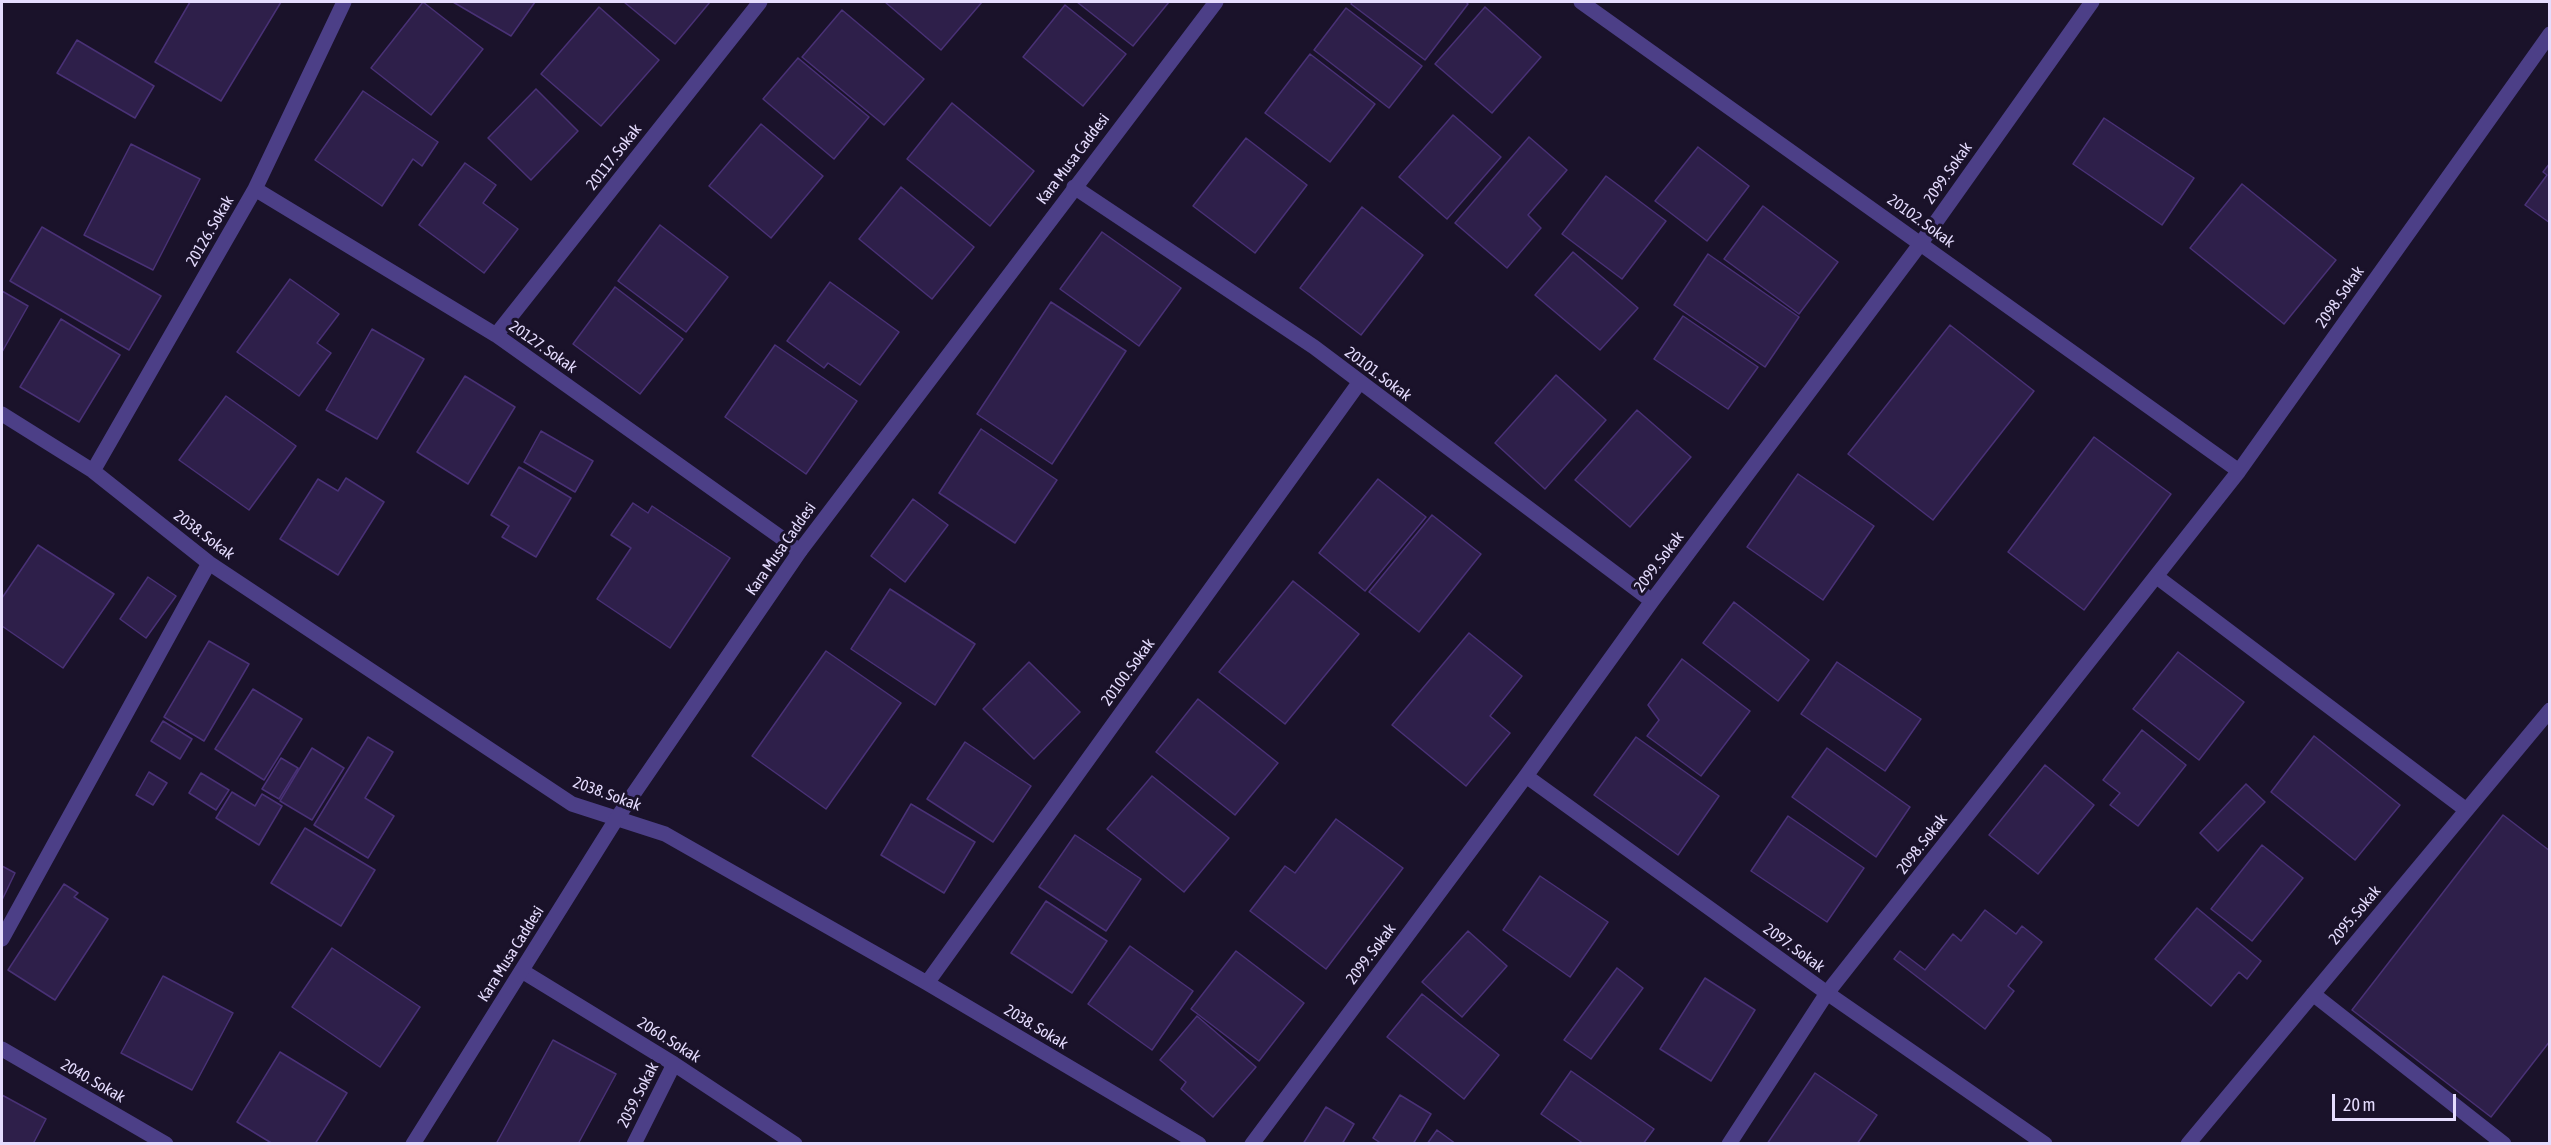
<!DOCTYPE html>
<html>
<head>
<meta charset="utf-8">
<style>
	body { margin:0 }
	#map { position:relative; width:2551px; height:1145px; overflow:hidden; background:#1a122a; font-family:"Asap Condensed",sans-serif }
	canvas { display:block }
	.frame { position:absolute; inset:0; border:3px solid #e5dcfe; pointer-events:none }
	.scale { position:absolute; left:2332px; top:1094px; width:124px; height:27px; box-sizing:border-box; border:3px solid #e5dcfe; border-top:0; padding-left:8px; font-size:18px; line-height:21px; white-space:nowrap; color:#e5dcfe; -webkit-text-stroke:4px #1a122a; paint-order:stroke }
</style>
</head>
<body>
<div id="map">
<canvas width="2551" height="1145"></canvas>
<div class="frame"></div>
<div class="scale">20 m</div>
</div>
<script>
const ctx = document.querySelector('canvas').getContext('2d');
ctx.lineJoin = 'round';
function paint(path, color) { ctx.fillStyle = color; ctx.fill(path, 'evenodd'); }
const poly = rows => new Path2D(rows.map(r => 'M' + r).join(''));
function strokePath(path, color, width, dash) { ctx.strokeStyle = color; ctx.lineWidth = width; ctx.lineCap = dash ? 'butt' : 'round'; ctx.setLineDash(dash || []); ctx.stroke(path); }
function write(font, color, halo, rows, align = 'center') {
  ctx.font = font + ' "Asap Condensed",sans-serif'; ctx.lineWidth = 6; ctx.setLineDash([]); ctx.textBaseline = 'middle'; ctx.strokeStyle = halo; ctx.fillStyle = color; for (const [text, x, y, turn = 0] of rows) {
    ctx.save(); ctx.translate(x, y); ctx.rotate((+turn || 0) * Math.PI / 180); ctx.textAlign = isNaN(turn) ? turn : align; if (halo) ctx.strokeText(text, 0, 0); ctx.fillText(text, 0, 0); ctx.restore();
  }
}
const building = poly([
	[190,2,281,2,221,101,155,62,190,2],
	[423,2,483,49,431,115,371,68,423,2],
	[453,2,535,2,511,36,453,2],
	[624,2,710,2,675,44,624,2],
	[885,2,982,2,941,50,885,2],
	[1077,2,1169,2,1133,46,1077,2],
	[1352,2,1466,2,1468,4,1425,60,1351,4,1352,2],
	[1065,5,1126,54,1083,106,1023,57,1065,5],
	[599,7,659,60,601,126,541,74,599,7],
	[1485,7,1541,57,1492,113,1435,64,1485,7],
	[1346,8,1422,66,1389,108,1314,50,1346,8],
	[842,10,924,79,884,125,802,57,842,10],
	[77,40,154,86,135,118,57,73,77,40],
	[1310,54,1375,104,1330,162,1265,113,1310,54],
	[798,58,869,117,834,159,763,99,798,58],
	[536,89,578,131,531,180,488,138,536,89],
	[363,91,438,142,422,166,413,159,382,206,315,160,363,91],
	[952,103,1034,171,990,226,907,159,952,103],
	[1453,115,1501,157,1447,219,1399,177,1453,115],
	[2104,118,2194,178,2162,225,2073,164,2104,118],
	[761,124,823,176,771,238,709,186,761,124],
	[1529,137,1567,170,1528,215,1541,228,1507,268,1455,223,1529,137],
	[1246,138,1307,185,1255,253,1193,206,1246,138],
	[131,144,200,179,153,270,84,235,131,144],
	[1698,147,1749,186,1707,241,1655,201,1698,147],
	[465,163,496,185,483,203,518,229,484,273,419,225,465,163],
	[2550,163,2550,223,2525,205,2547,175,2543,172,2550,163],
	[1606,176,1666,221,1622,279,1562,234,1606,176],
	[2242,184,2336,260,2284,324,2190,248,2242,184],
	[901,187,974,247,932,299,859,239,901,187],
	[1763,206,1838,262,1799,314,1724,259,1763,206],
	[1362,207,1423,255,1361,335,1300,288,1362,207],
	[660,225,728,277,686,332,618,281,660,225],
	[42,227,161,296,129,350,10,281,42,227],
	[1102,232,1181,288,1139,346,1060,289,1102,232],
	[1573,252,1638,308,1600,350,1535,295,1573,252],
	[1708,254,1799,317,1765,367,1674,305,1708,254],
	[290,279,339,314,317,343,331,353,299,396,237,352,290,279],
	[830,282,899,332,860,385,828,363,824,368,787,341,830,282],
	[615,287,683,339,640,394,573,344,615,287],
	[2,291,28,306,2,352,2,291],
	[1051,302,1126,351,1052,464,977,414,1051,302],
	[1683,316,1758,367,1728,409,1654,359,1683,316],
	[61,319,120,355,79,422,20,387,61,319],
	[1950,325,2034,391,1933,520,1848,454,1950,325],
	[372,329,424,359,377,439,326,410,372,329],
	[775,345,857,401,806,474,725,417,775,345],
	[1556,375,1606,420,1545,489,1495,443,1556,375],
	[465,376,515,407,468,484,417,452,465,376],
	[226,396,296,446,249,510,179,460,226,396],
	[1637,410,1691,457,1630,527,1575,480,1637,410],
	[981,429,1057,480,1015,543,939,493,981,429],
	[541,431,593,461,575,492,524,462,541,431],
	[2094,437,2171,494,2084,610,2008,552,2094,437],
	[519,467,571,498,536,557,502,537,509,526,491,515,519,467],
	[1798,474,1874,526,1823,600,1747,547,1798,474],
	[346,478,384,502,338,575,280,539,318,479,338,491,346,478],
	[1378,479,1426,517,1365,591,1319,553,1378,479],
	[913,499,948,525,905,582,871,556,913,499],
	[633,503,648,513,652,506,730,558,670,648,597,599,631,548,611,535,633,503],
	[1432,515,1481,554,1419,632,1369,592,1432,515],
	[38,545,114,594,63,668,2,626,2,598,38,545],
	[148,577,176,596,146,638,120,619,148,577],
	[1293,581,1359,634,1285,724,1219,672,1293,581],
	[890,589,975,644,935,705,851,649,890,589],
	[1734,602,1809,660,1778,701,1703,643,1734,602],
	[1469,633,1522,676,1490,716,1510,733,1466,786,1392,725,1469,633],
	[209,641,249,664,204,741,164,717,209,641],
	[826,651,901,703,826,809,752,756,826,651],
	[2178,652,2244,702,2199,760,2133,709,2178,652],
	[1682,659,1750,711,1701,776,1647,736,1659,720,1648,705,1682,659],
	[1029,662,1080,712,1034,759,983,709,1029,662],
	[1837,662,1921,719,1885,771,1801,714,1837,662],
	[253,689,302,719,264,780,215,749,253,689],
	[1198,699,1278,763,1235,815,1156,752,1198,699],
	[163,721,192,739,180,759,151,741,163,721],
	[2142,730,2186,765,2138,826,2110,805,2120,793,2103,780,2142,730],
	[2314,736,2400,805,2355,860,2271,792,2314,736],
	[368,737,393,752,365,798,394,816,368,858,314,825,368,737],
	[1636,737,1719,796,1678,855,1594,795,1636,737],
	[965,742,1031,786,993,842,927,799,965,742],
	[312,748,344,768,312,820,280,801,312,748],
	[1827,748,1910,807,1876,857,1792,797,1827,748],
	[281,758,298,768,279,799,262,789,281,758],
	[2045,765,2094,805,2038,874,1989,835,2045,765],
	[149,772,167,783,153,805,136,795,149,772],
	[201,773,229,790,216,810,189,793,201,773],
	[1152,776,1229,838,1184,892,1107,829,1152,776],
	[2246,784,2265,802,2218,851,2200,833,2246,784],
	[232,792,255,806,262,794,282,806,259,845,216,818,232,792],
	[911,804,975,842,944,893,881,855,911,804],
	[2503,815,2550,851,2550,1041,2491,1117,2352,1010,2503,815],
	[1788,816,1864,868,1827,922,1751,871,1788,816],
	[1336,819,1403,868,1326,969,1250,911,1285,866,1295,873,1336,819],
	[305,828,375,870,341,926,271,883,305,828],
	[1075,835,1141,879,1106,931,1039,887,1075,835],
	[2262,845,2303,878,2252,941,2211,909,2262,845],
	[2,866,15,873,2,900,2,866],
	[1540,876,1608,922,1570,977,1503,930,1540,876],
	[64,884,78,893,74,897,108,919,55,1000,8,970,64,884],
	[1046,901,1107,941,1072,993,1011,953,1046,901],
	[2197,908,2261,961,2247,979,2239,972,2211,1006,2155,959,2197,908],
	[1985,910,2016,934,2022,926,2042,942,2008,986,2014,991,1985,1029,1894,959,1900,951,1925,970,1953,934,1961,941,1985,910],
	[1468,931,1507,966,1462,1017,1422,982,1468,931],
	[1130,946,1193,991,1152,1050,1088,1004,1130,946],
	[332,948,420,1007,380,1067,292,1007,332,948],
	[1236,951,1304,1003,1259,1061,1191,1009,1236,951],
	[1617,968,1643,988,1591,1059,1564,1040,1617,968],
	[163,976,233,1013,192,1090,121,1053,163,976],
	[1705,978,1755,1010,1711,1081,1660,1049,1705,978],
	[1422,994,1499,1055,1464,1099,1387,1037,1422,994],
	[1197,1016,1256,1067,1213,1117,1181,1089,1186,1082,1160,1060,1197,1016],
	[553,1040,616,1074,578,1144,496,1144,553,1040],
	[280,1052,347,1093,315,1144,273,1144,237,1122,280,1052],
	[1571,1071,1654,1129,1643,1144,1584,1144,1541,1114,1571,1071],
	[1815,1073,1877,1115,1857,1144,1767,1144,1815,1073],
	[2,1095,46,1119,33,1144,2,1144,2,1095],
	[1400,1095,1431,1114,1413,1144,1382,1144,1373,1138,1400,1095],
	[1326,1107,1354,1124,1342,1144,1303,1144,1326,1107],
	[1437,1130,1456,1144,1427,1144,1437,1130]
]);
const minor = poly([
	[1581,2,2239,471],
	[1074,187,1314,347,1652,601],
	[255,189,496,335,800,551],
	[496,335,760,2],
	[2,414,93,471,209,563,572,804,665,834,927,983,1199,1144],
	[93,471,255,189,344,2],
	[2157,577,2465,809],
	[1526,776,1827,993,2045,1144],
	[2,939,209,563],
	[522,971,674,1064,795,1144],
	[927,983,1359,383],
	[2313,994,2504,1144],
	[2,1049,166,1144],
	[634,1144,674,1064],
	[1252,1144,1526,776,1652,601,1921,243,2092,2],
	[1729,1144,1827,993,2239,471,2550,34],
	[2188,1144,2550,710]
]);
const tertiary = poly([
	[413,1144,617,818,800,551,1216,2]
]);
const streetNames = [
	["20117. Sokak",614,157,-52],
	["Kara Musa Caddesi",1073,159,-53],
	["2099. Sokak",1948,173,-55],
	["20102. Sokak",1921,221,36],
	["20126. Sokak",210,231,-60],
	["2098. Sokak",2340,297,-55],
	["20127. Sokak",543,347,35],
	["20101. Sokak",1378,374,37],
	["2038. Sokak",204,535,37],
	["Kara Musa Caddesi",781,549,-55],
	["2099. Sokak",1659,562,-53],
	["20100. Sokak",1128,672,-54],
	["2038. Sokak",607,794,20],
	["2098. Sokak",1922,844,-52],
	["2095. Sokak",2355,915,-50],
	["2097. Sokak",1794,948,36],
	["Kara Musa Caddesi",511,954,-58],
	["2099. Sokak",1371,954,-53],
	["2038. Sokak",1036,1027,31],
	["2060. Sokak",669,1040,32],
	["2040. Sokak",93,1081,30],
	["2059. Sokak",638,1095,-63]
];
paint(building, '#2e1f4a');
strokePath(building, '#493176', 1.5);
strokePath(minor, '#4c3f87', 15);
strokePath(tertiary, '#4c3f87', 15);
write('16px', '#e5dcfe', '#1a122a', streetNames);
</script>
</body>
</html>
